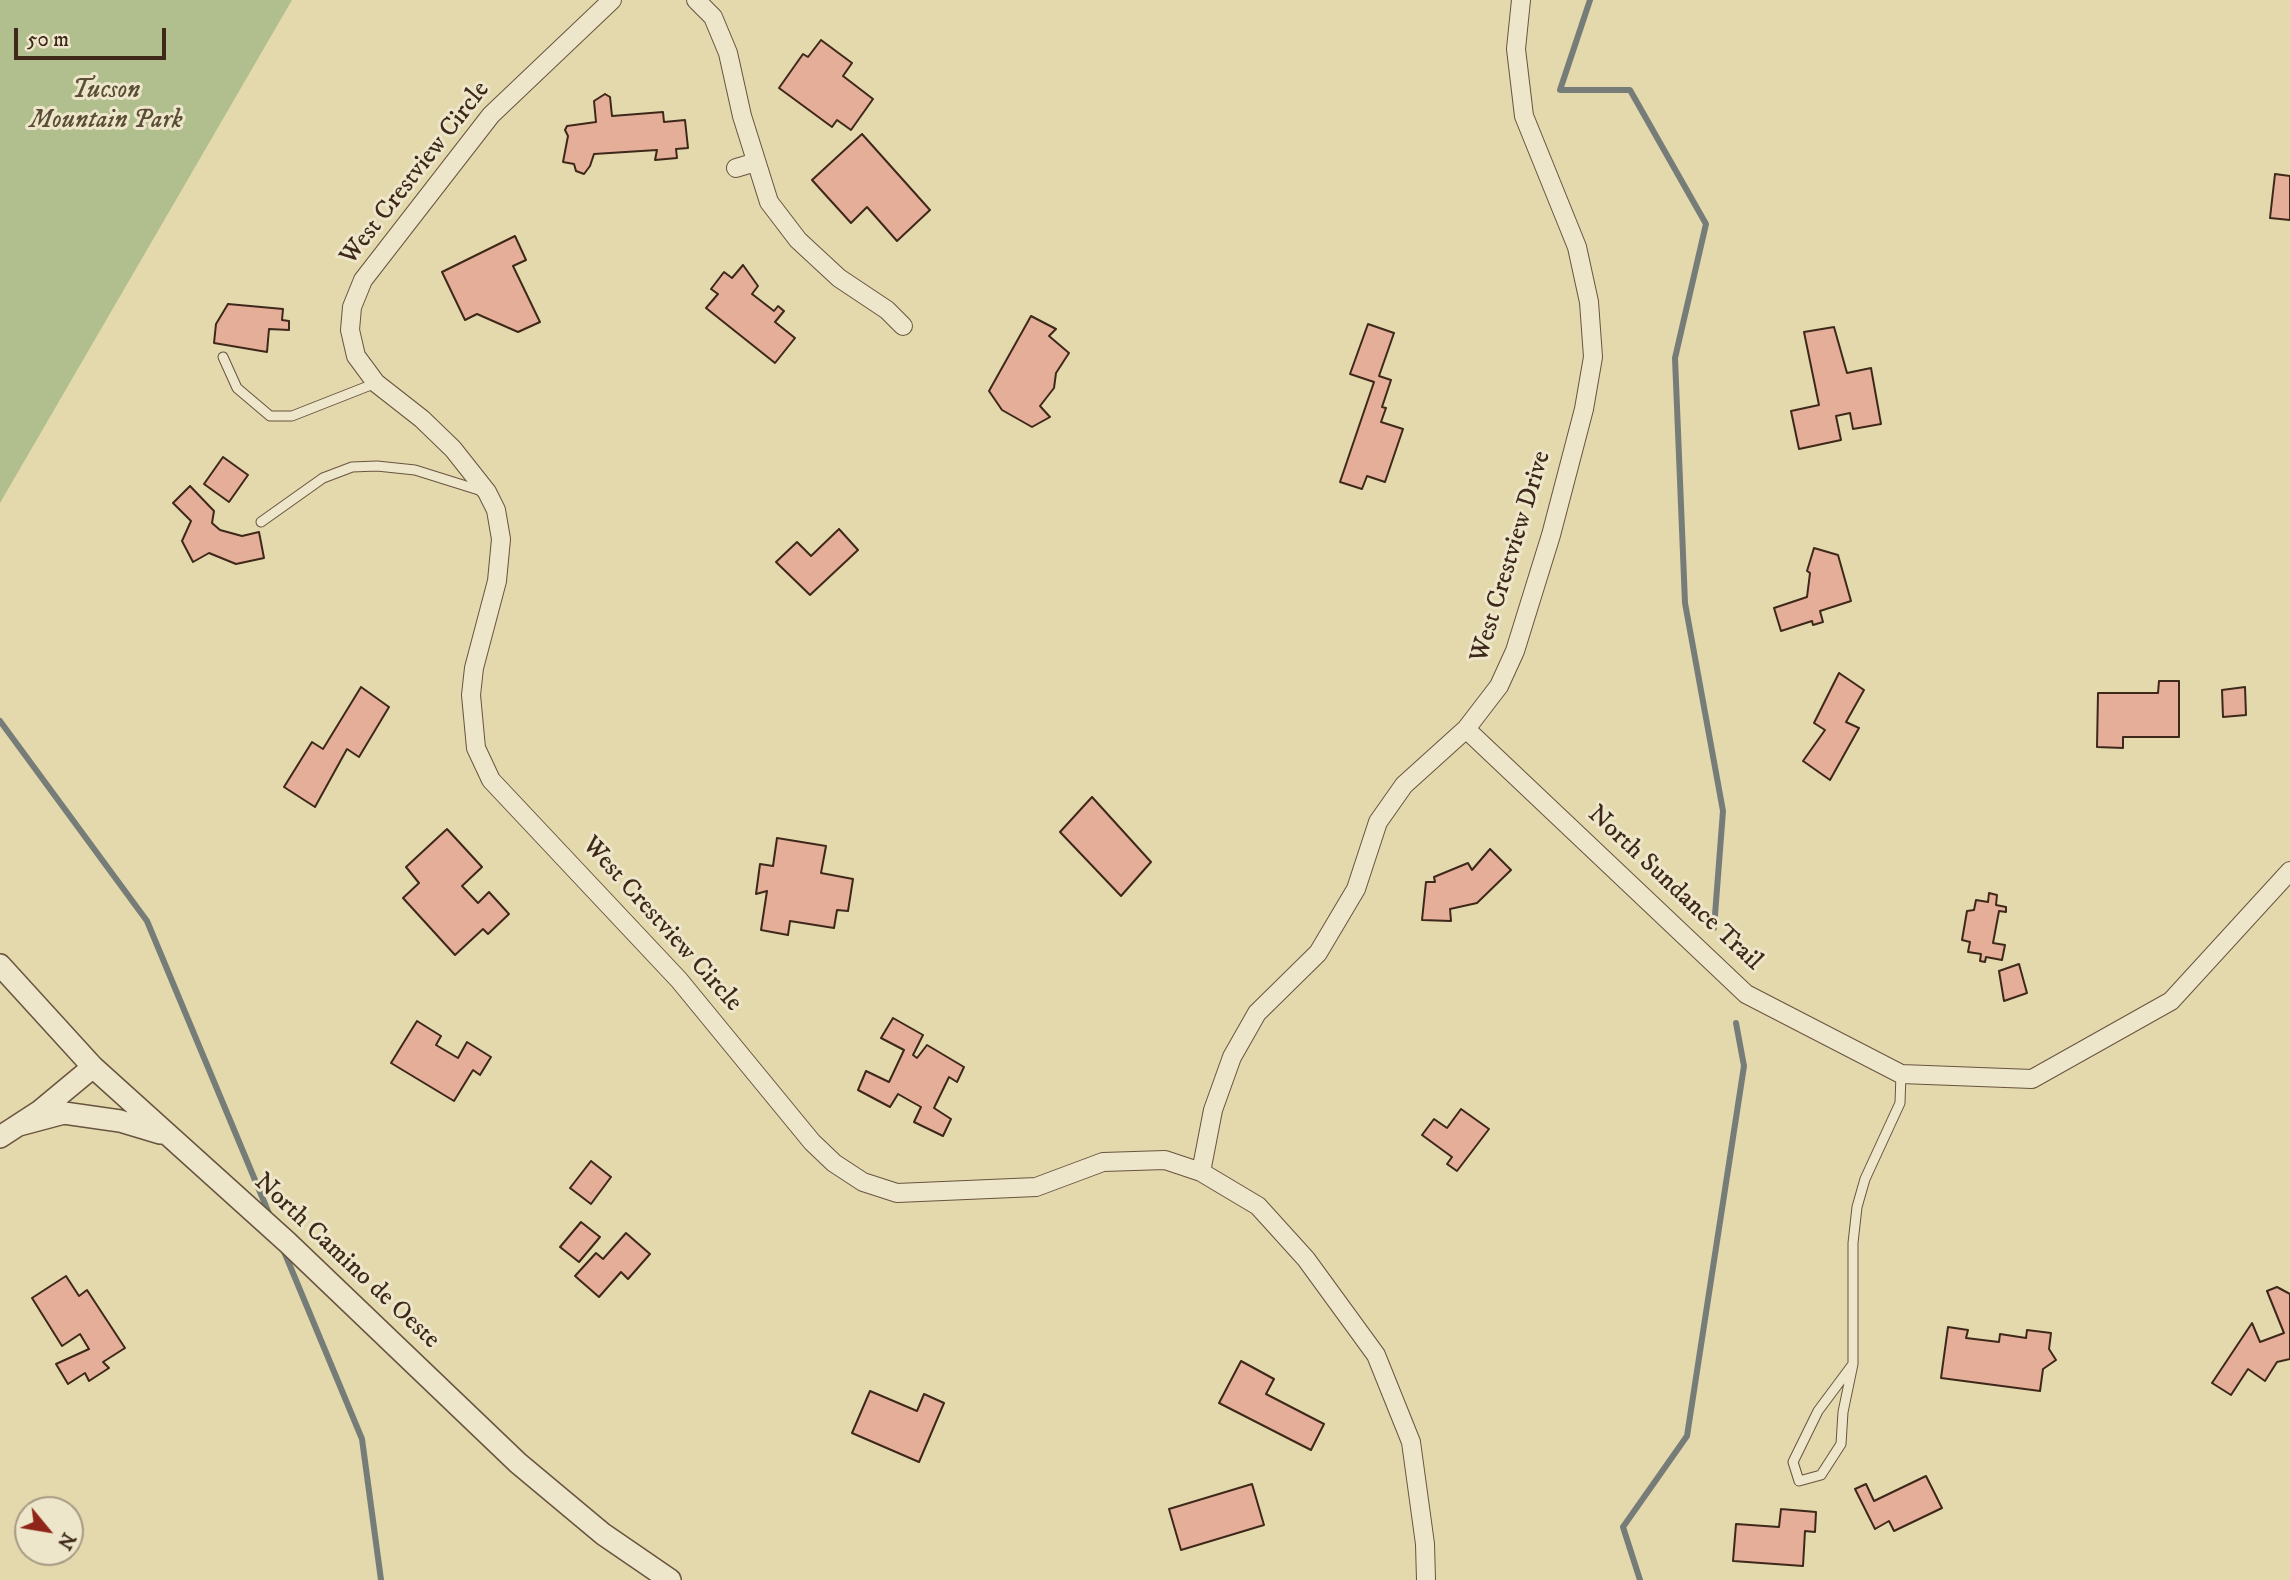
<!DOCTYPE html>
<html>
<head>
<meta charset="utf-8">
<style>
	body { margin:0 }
	#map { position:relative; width:2290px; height:1580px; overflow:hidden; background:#e4d8ad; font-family:"IM FELL DW Pica",serif }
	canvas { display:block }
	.north { position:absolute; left:14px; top:1496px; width:70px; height:70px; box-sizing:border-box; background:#ede6ca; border:2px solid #a79a84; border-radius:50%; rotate:120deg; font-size:19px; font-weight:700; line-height:28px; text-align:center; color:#3e281a }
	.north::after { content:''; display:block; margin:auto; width:24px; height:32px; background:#8f2418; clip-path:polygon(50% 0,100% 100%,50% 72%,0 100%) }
	.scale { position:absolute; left:14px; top:28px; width:152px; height:32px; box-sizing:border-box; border:4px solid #3e281a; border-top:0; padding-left:9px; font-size:21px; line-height:24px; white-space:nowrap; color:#3e281a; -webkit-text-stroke:5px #ede6ca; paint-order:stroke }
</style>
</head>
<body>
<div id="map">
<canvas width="2290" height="1580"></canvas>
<div class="north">N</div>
<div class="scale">50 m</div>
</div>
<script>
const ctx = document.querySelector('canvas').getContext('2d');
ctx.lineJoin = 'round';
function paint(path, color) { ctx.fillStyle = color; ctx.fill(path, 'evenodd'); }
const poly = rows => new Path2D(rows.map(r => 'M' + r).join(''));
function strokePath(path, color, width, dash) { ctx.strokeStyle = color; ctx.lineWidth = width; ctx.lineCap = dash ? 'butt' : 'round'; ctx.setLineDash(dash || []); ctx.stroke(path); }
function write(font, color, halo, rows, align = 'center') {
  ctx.font = font + ' "IM FELL DW Pica",serif'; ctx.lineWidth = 6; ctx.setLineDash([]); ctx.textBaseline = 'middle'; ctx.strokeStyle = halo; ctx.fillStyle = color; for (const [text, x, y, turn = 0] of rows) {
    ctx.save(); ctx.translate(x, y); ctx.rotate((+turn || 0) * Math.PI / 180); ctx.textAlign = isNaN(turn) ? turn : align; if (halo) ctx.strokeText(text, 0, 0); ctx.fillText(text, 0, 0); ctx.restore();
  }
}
const green = poly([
	[0,0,292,0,0,503]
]);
const stream = poly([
	[1590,0,1560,90,1630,90,1706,224,1675,358,1685,603,1723,811,1714,928],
	[0,721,147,921,270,1216],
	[283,1249,362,1439,381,1580],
	[1640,1580,1623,1527,1687,1436,1744,1066,1736,1023]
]);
const building = poly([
	[821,40,852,63,843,76,873,99,851,130,837,120,832,127,779,88,803,54,808,57,821,40],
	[605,94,610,97,612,116,663,112,664,122,685,120,688,148,676,149,677,158,655,160,657,150,594,154,590,166,584,174,576,171,574,164,563,162,568,136,565,130,567,126,596,122,594,101,605,94],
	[862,134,930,210,897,241,867,207,851,223,812,180,862,134],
	[2275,174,2290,176,2290,220,2270,218,2275,174],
	[515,236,526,260,513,266,540,322,518,332,477,314,465,320,442,272,515,236],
	[743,265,758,286,752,294,774,311,778,306,784,311,775,322,795,338,775,363,706,308,718,294,711,289,724,272,732,278,743,265],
	[228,304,283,309,282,320,289,321,289,330,269,329,267,352,214,343,216,324,228,304],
	[1031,316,1056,329,1049,336,1069,353,1056,373,1054,388,1040,406,1050,417,1032,427,1002,410,989,391,1031,316],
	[1368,324,1394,333,1379,376,1391,380,1382,407,1386,408,1381,422,1403,429,1385,482,1367,476,1362,489,1340,482,1374,382,1350,374,1368,324],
	[1834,327,1847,373,1871,368,1881,424,1853,429,1850,413,1836,416,1841,440,1799,449,1791,411,1819,405,1804,332,1834,327],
	[223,457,248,475,229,502,204,484,223,457],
	[190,486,214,511,212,523,220,530,242,536,259,532,264,558,236,564,209,553,193,562,182,541,191,521,173,503,190,486],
	[839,529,858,550,810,595,776,562,797,542,811,556,839,529],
	[1814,548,1838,555,1851,601,1820,611,1823,622,1813,625,1812,621,1781,631,1774,608,1807,597,1810,573,1807,571,1814,548],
	[1839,673,1864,690,1846,722,1859,728,1830,780,1803,761,1825,730,1814,723,1839,673],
	[2159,681,2179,681,2179,737,2123,737,2123,748,2097,747,2098,693,2158,693,2159,681],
	[361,687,389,707,359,757,347,749,315,807,284,787,312,742,323,749,361,687],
	[2245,687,2246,715,2223,717,2222,690,2245,687],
	[1092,797,1151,862,1121,896,1060,832,1092,797],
	[447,829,482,867,462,886,478,903,489,892,509,914,488,934,483,929,455,955,403,898,419,883,406,867,447,829],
	[777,838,826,846,821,873,853,879,848,911,837,910,834,928,790,921,788,935,761,930,767,891,756,894,760,864,773,866,777,838],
	[1490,849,1511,870,1477,903,1450,909,1451,921,1422,920,1426,882,1435,882,1434,877,1468,863,1472,870,1490,849],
	[1989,893,1997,895,1996,905,2006,907,2006,912,1999,911,1993,943,2005,945,2002,960,1986,957,1985,962,1980,961,1981,954,1968,952,1970,942,1962,940,1967,911,1974,910,1976,900,1988,902,1989,893],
	[2019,964,2027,993,2004,1001,1999,971,2019,964],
	[893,1018,923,1035,913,1055,917,1058,927,1045,964,1067,957,1082,949,1077,934,1108,951,1119,943,1136,914,1122,921,1107,898,1094,890,1107,858,1090,866,1071,889,1082,904,1050,881,1038,893,1018],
	[417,1021,441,1036,436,1045,458,1058,467,1042,491,1057,480,1075,473,1070,454,1101,391,1063,417,1021],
	[1461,1109,1489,1129,1457,1171,1447,1164,1452,1157,1422,1135,1434,1119,1447,1128,1461,1109],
	[591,1161,611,1177,591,1204,570,1188,591,1161],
	[581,1222,600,1237,579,1262,560,1247,581,1222],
	[626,1233,650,1254,628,1279,621,1272,599,1297,575,1276,596,1253,603,1259,626,1233],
	[66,1276,79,1296,87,1290,125,1348,103,1362,109,1368,89,1381,85,1373,68,1384,56,1364,89,1349,80,1334,62,1346,32,1298,66,1276],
	[2277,1287,2290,1294,2290,1359,2277,1362,2265,1381,2248,1369,2231,1395,2212,1383,2252,1323,2260,1342,2284,1333,2267,1291,2277,1287],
	[1948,1327,1968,1330,1966,1338,1999,1342,2000,1334,2026,1338,2027,1330,2051,1333,2049,1349,2056,1360,2043,1369,2040,1391,1941,1378,1948,1327],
	[1241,1361,1274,1379,1266,1394,1324,1424,1311,1450,1219,1403,1241,1361],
	[870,1391,917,1411,924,1394,944,1403,919,1462,852,1433,870,1391],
	[1926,1476,1942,1508,1894,1531,1889,1521,1875,1529,1855,1489,1866,1484,1874,1501,1926,1476],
	[1252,1484,1264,1525,1181,1550,1169,1509,1252,1484],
	[1781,1509,1816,1512,1815,1532,1805,1531,1803,1566,1733,1561,1736,1524,1779,1527,1781,1509]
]);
const service = poly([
	[223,357,237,388,270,416,292,416,376,383],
	[261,522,323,478,352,467,377,466,415,470,482,491],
	[1853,1364,1843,1412,1841,1444,1821,1475,1799,1481,1793,1462,1818,1411,1853,1364,1853,1243,1857,1207,1865,1179,1900,1103,1901,1074]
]);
const minor = poly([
	[612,0,491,115,363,280,352,307,350,330,356,356,376,383,422,419,453,449,487,492,496,510,501,539,497,581,474,668,471,695,476,748,491,780,679,980,812,1142,834,1163,863,1182,897,1193,1036,1187,1103,1162,1165,1160,1201,1172,1258,1206,1306,1259,1376,1355,1411,1442,1425,1544,1426,1580],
	[696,0,713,17,728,53,742,116,769,202,798,240,839,278,887,310,903,326],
	[736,168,756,162],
	[1466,729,1746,994,1901,1074,2032,1079,2171,1001,2290,871],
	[1201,1172,1213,1110,1232,1057,1257,1013,1318,953,1356,889,1378,822,1404,785,1466,729,1499,686,1515,651,1551,535,1584,409,1593,357,1589,302,1577,247,1524,116,1516,49,1521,0]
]);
const tertiary = poly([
	[0,965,93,1067,287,1242,518,1463,603,1534,670,1580],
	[19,1125,64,1113,120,1121,160,1133],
	[0,1137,40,1111,93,1067]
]);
const parkNames = [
	["Tucson",106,92],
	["Mountain Park",106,122]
];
const streetNames = [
	["West Crestview Circle",416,174,-52],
	["West Crestview Drive",1512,557,-73],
	["North Sundance Trail",1674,889,43],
	["West Crestview Circle",661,925,48],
	["North Camino de Oeste",346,1262,43]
];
paint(green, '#b0bf8d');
strokePath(stream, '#767d78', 6);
paint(building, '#e4ae98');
strokePath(building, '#3e281a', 2);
strokePath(service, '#68543f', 11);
strokePath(minor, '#68543f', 20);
strokePath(tertiary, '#68543f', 24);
strokePath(service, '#ede6ca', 9);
strokePath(minor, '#ede6ca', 18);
strokePath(tertiary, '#ede6ca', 21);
write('italic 26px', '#5a4e37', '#ede6ca', parkNames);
write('26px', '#3e281a', '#ede6ca', streetNames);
</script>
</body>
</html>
